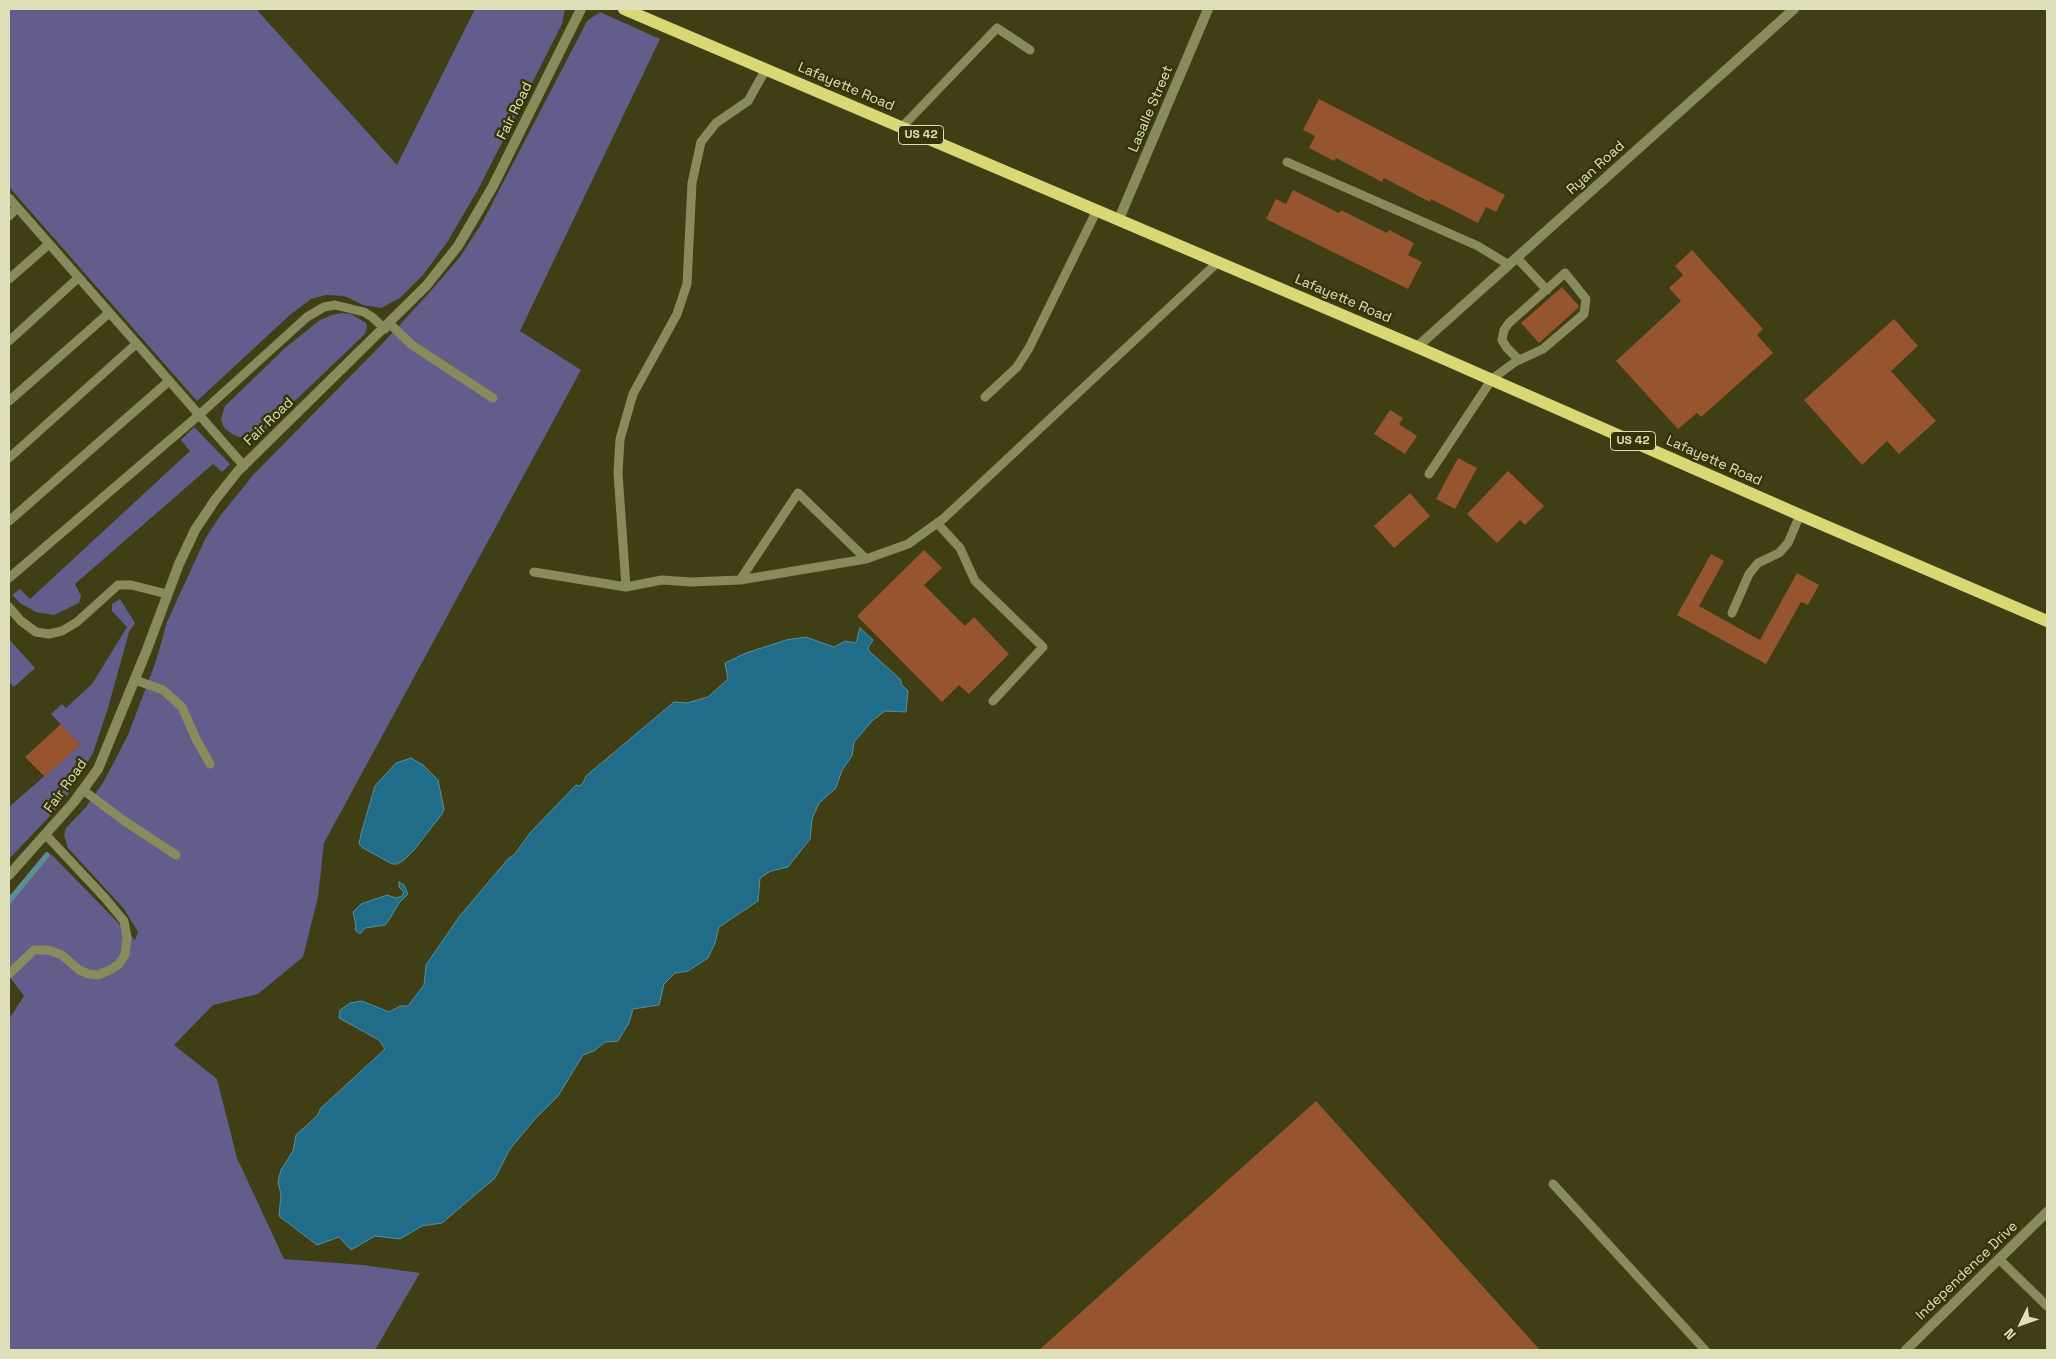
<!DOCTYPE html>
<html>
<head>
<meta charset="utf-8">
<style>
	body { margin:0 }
	#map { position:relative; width:2056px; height:1359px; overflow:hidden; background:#3f3e14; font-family:"Space Grotesk",sans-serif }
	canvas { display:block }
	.frame { position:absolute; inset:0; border:10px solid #dfe0ba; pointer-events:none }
	.north { position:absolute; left:1996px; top:1299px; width:50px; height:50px; -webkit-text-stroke:4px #343408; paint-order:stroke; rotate:228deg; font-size:14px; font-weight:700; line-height:20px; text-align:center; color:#dfe0ba }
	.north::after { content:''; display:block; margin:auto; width:18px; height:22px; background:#dfe0ba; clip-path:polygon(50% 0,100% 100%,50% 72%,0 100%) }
</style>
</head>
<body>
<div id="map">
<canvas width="2056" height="1359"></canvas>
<div class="frame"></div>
<div class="north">N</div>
</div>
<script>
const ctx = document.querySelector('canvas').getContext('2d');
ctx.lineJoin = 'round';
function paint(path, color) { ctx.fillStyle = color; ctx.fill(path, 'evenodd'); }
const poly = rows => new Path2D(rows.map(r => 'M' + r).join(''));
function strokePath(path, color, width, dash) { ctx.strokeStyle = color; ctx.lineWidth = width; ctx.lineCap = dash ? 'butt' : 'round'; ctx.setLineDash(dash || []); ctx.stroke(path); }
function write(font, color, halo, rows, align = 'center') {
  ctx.font = font + ' "Space Grotesk",sans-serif'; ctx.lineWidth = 5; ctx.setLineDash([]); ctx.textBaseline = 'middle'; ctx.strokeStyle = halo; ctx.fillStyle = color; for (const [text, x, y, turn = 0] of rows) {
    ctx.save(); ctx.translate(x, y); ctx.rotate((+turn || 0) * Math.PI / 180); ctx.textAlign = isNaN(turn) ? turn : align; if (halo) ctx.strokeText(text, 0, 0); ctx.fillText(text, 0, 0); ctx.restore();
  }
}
const green = poly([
	[9,9,256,9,397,165,475,9,565,9,562,24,480,186,448,241,423,275,400,298,381,308,363,305,345,296,326,295,311,299,291,314,197,401,9,187],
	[600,12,660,39,520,331,581,370,324,843,318,897,303,957,258,994,213,1005,174,1045,217,1079,237,1158,284,1259,363,1265,420,1273,375,1350,9,1350,9,1019,24,996,9,976,9,896,51,854,135,940,138,932,124,909,68,848,64,835,66,828,86,807,104,781,128,735,156,661,167,622,205,539,220,516,254,474,382,344,429,293,460,257,482,223,583,29,587,21],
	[342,313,351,314,366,323,367,327,365,334,260,434,245,439,232,434,224,428,221,419,225,406,285,348,320,320,332,315],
	[194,427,230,464,222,472,213,464,75,584,81,596,79,603,54,615,36,612,20,603,12,595,20,589,30,599,190,451,181,440],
	[120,599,135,623,129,632,108,708,93,753,69,793,50,816,9,859,9,807,80,745,51,714,62,704,66,708,92,684,127,627,112,611,112,604],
	[9,639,35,668,14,687,9,682]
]);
const water = poly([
	[860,628,873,640,868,648,869,651,901,680,901,684,908,691,906,712,885,711,872,721,854,742,852,756,842,770,836,788,819,803,812,819,810,839,788,867,771,871,760,878,758,901,719,927,715,943,708,958,688,971,675,973,664,984,659,1005,633,1009,629,1023,618,1041,605,1042,594,1051,583,1055,558,1096,535,1119,510,1149,495,1178,442,1223,422,1226,400,1239,375,1236,351,1250,339,1237,317,1245,279,1216,281,1194,278,1182,281,1170,293,1151,296,1135,317,1116,321,1108,385,1049,379,1040,339,1018,340,1010,350,1003,362,1001,389,1012,400,1006,408,1006,424,985,426,965,459,917,508,859,514,855,530,833,576,785,580,786,583,783,586,776,674,702,687,703,708,697,728,679,725,663,746,653,786,640,806,637,834,647,845,641,856,643,860,628],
	[411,758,423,765,438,780,444,809,442,814,414,850,404,860,397,864,392,864,363,848,359,844,361,834,375,786,396,763,411,758],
	[399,882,404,885,408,894,399,903,389,920,385,925,365,928,360,934,355,930,356,926,353,912,361,904,387,895,396,898,402,896,404,892,399,887,399,882]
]);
const stream = poly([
	[9,901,47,855]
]);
const building = poly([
	[1319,99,1505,195,1496,212,1486,207,1478,223,1431,199,1430,202,1384,178,1382,182,1336,158,1334,161,1309,148,1315,136,1303,130],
	[1293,190,1339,213,1341,210,1387,233,1389,230,1414,243,1408,255,1422,262,1408,289,1266,219,1276,199,1286,204],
	[1692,250,1763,329,1757,335,1773,353,1701,417,1697,413,1678,429,1616,361,1681,301,1669,288,1683,275,1675,266],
	[1562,287,1579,306,1578,308,1539,343,1521,323],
	[1894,319,1918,346,1891,371,1936,421,1899,454,1887,441,1862,465,1804,400],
	[1390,410,1403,418,1399,424,1417,436,1405,454,1374,434],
	[1458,458,1477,468,1455,509,1436,499],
	[1508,471,1544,506,1525,525,1520,520,1497,543,1467,514],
	[1410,493,1430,516,1394,548,1374,526],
	[924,550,942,568,924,585,965,626,974,617,1009,654,969,694,959,685,942,702,857,616],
	[1711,554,1724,561,1699,606,1760,640,1797,573,1819,585,1808,605,1801,602,1766,664,1677,615],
	[61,724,80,745,45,777,25,757],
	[1316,1101,1540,1350,1039,1350]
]);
const service = poly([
	[902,127,997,28,1030,50],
	[1287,162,1478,246,1509,265],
	[9,198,244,466],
	[9,216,17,208],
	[1517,258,1547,290],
	[9,279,49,244],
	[390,324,412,345,493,398],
	[9,341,78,278],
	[985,397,1017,367,1029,348,1097,210],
	[9,401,109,313],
	[9,458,136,344],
	[1429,474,1492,379,1515,362,1543,349,1584,314,1586,299,1565,273,1509,323,1504,330,1502,340,1507,348,1519,360],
	[9,521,169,381],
	[937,523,960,548,975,581,1043,647,993,701],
	[534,572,626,587,662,580,691,582,740,580,866,559,908,544,943,519,1218,262],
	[9,578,199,415,307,317,324,307,335,305,364,312,372,317,385,329],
	[740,580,798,493,866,559],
	[626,587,618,473,620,439,633,394,677,314,687,284,692,183,701,142,716,123,748,101,766,69],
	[9,607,21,621,36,632,49,634,62,631,77,622,118,585,131,585,167,594],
	[1732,613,1749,574,1758,563,1779,553,1788,543,1800,515],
	[135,680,163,690,182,707,196,739,210,764],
	[83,790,123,820,176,855],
	[9,974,34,950,48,950,62,955,79,970,89,974,98,975,110,970,119,964,125,955,127,937,124,921,105,898,46,835],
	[1553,1184,1705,1350],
	[1999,1259,2047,1306]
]);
const minor = poly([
	[1119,219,1208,9],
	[9,875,74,802,98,769,146,652,179,564,195,530,215,500,238,471,426,286,458,246,493,186,581,9],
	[1906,1350,2047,1212]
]);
const tertiary = poly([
	[1417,347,1794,9]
]);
const primary = poly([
	[624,9,1417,347,1800,515,2047,621]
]);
const shields = [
	[921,135,45],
	[1633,441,45]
];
const shieldNames = [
	["US 42",921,135],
	["US 42",1633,441]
];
const streetNames = [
	["Lafayette Road",846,87,23],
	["Lasalle Street",1151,109,-67],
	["Fair Road",515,111,-64],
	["Ryan Road",1596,168,-42],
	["Lafayette Road",1343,299,23],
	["Fair Road",269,422,-44],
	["Lafayette Road",1714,461,24],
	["Fair Road",66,786,-54],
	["Independence Drive",1967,1271,-44]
];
paint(green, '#625d8a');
paint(water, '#206c89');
strokePath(water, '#598f98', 1);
strokePath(stream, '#598f98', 5.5);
paint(building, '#96542f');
strokePath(service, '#8a8b5c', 9);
strokePath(minor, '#8a8b5c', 10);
strokePath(tertiary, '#8a8b5c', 10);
strokePath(primary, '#d8d874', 12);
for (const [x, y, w] of shields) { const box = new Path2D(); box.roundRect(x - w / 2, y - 9.5, w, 19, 4); ctx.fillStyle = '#343408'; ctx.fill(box); strokePath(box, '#dfe0ba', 1); }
write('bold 12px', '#dfe0ba', null, shieldNames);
write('14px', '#dfe0ba', '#343408', streetNames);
</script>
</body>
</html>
